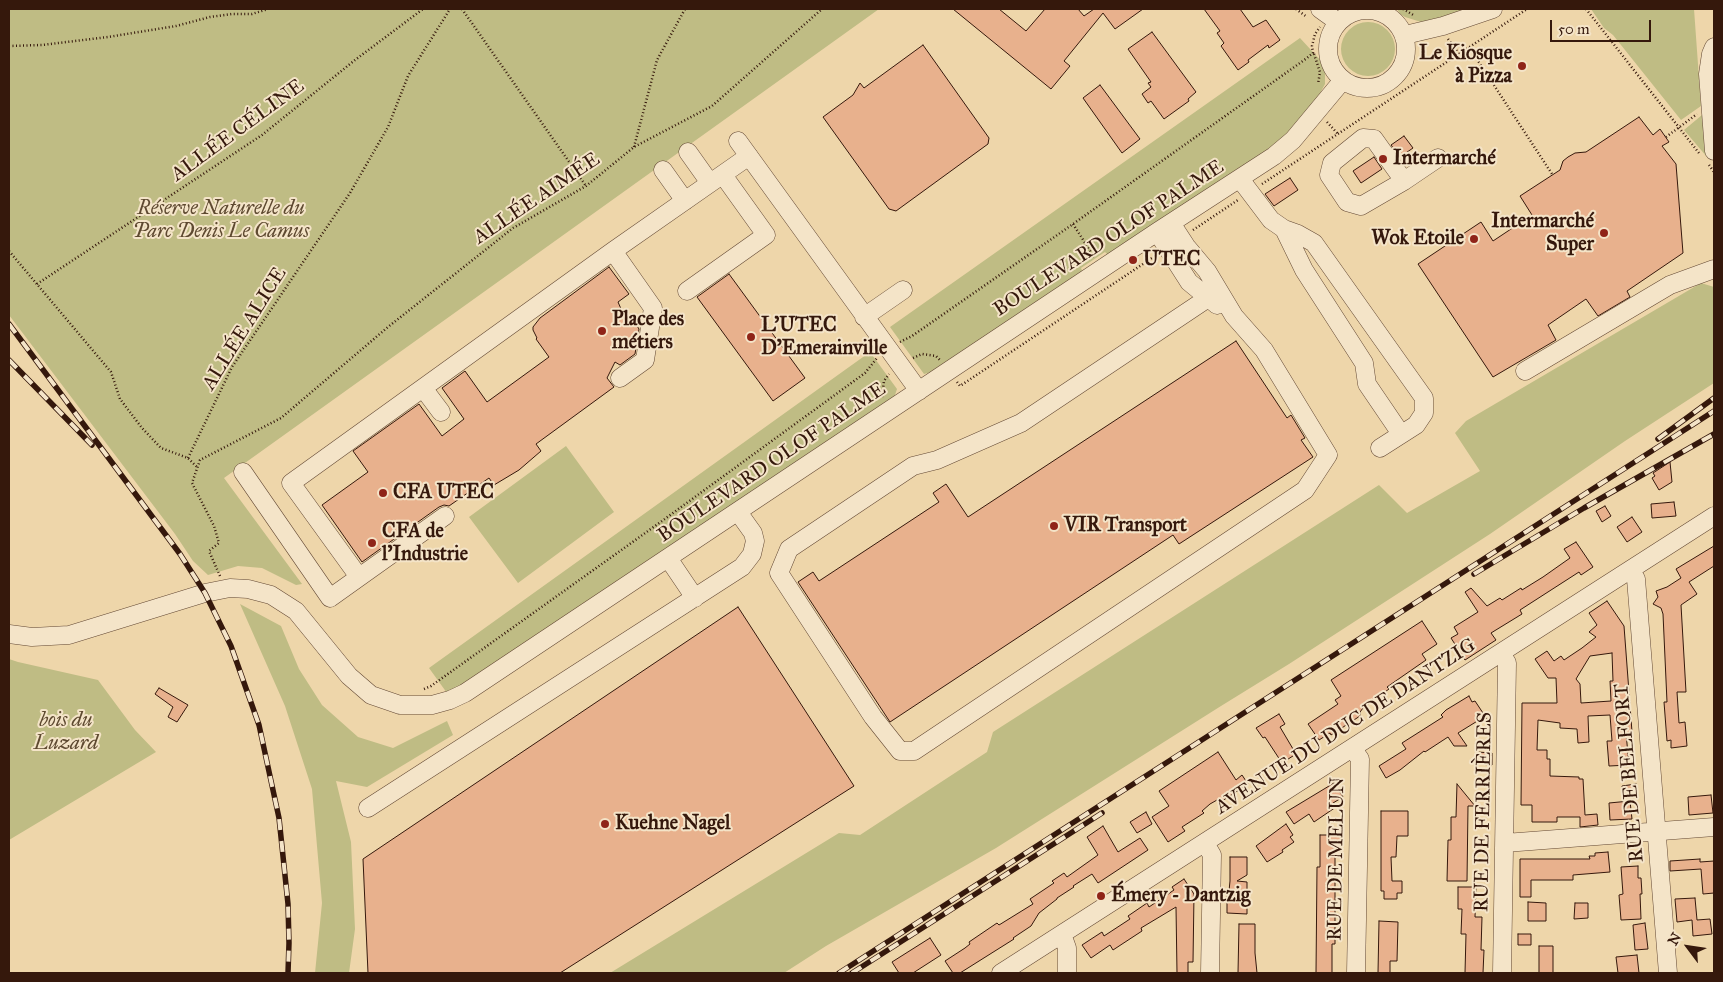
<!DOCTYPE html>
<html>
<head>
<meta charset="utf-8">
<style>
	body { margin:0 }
	#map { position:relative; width:1723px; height:982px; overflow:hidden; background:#eed6aa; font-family:"IM FELL Great Primer",serif }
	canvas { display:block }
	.frame { position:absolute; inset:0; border:10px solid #35180c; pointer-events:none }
	.north { position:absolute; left:1663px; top:922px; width:50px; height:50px; -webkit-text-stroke:4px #f4e4c8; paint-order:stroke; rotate:301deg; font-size:14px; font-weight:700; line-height:20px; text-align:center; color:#35180c }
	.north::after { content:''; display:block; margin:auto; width:18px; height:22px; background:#35180c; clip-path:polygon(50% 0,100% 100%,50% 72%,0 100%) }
	.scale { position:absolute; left:1550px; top:20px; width:101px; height:22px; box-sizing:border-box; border:2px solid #35180c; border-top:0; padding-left:6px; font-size:15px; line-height:18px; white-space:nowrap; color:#35180c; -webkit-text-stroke:4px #f4e4c8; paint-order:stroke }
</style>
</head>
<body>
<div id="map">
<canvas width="1723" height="982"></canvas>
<div class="frame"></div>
<div class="north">N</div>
<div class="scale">50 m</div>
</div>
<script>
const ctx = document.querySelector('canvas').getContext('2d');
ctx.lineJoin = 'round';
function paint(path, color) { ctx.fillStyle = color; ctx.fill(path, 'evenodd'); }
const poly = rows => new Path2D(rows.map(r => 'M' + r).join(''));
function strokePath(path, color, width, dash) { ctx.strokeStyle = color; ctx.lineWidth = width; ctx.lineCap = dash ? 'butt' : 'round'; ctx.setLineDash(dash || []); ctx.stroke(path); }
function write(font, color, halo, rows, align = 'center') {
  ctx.font = font + ' "IM FELL Great Primer",serif'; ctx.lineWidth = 4; ctx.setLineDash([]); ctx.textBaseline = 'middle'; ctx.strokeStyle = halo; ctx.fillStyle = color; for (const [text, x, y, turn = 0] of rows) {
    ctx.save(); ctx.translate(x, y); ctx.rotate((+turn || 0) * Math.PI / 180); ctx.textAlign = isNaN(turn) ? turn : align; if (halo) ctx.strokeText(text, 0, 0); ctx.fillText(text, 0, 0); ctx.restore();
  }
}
const green = poly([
	[9,9,879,9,224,478,302,584,296,585,262,568,238,566,208,575,193,561,175,534,9,315],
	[1397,9,1473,9,1444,18,1421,22,1405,17,1400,14],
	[1591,9,1694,9,1701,106,1681,120,1613,35,1604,28],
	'1341 49a27 27 0 1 1 54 0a27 27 0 1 1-54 0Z',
	[1300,38,1323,63,1325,72,1325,84,1318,97,1285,135,1266,152,1109,256,1105,252,1081,268,1083,273,935,371,924,374,890,327],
	[1702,115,1707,157,1684,130],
	[1701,283,1714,287,1714,383,1625,441,1490,534,1289,664,1221,706,996,848,826,946,784,973,610,973,839,833,860,835,987,752,993,732,1379,485,1407,513,1480,471,1455,433,1466,421],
	[870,352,897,389,894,398,461,686,447,693,429,668],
	[566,446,614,512,518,583,469,517],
	[240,604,281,626,299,669,322,705,358,737,393,748,447,721,453,735,367,787,336,781,351,842,355,929,349,973,315,973,322,903,312,789,285,706],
	[9,659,18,662,98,680,135,730,156,752,9,840]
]);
const building = poly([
	[953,9,999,9,1026,31,1045,9,1078,9,1084,16,1094,9,1143,9,1115,29,1103,13,1064,61,1070,66,1051,89,953,9],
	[1204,9,1240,9,1253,27,1266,20,1280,40,1269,48,1268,45,1248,60,1249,62,1238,70,1221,46,1224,43,1217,33,1220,31,1204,9],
	[1152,32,1196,92,1188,99,1189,101,1164,119,1151,101,1148,103,1142,94,1151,87,1148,83,1151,82,1128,49,1152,32],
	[923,45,989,138,988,144,896,211,889,209,823,117,853,95,860,83,864,88,923,45],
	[1100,85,1140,139,1122,153,1083,98,1100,85],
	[1639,117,1653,135,1660,129,1669,142,1662,146,1676,164,1683,253,1627,291,1630,297,1598,316,1586,299,1548,325,1556,340,1493,377,1418,264,1481,222,1493,241,1532,215,1520,196,1560,170,1563,161,1568,157,1575,153,1586,152,1639,117],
	[1404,136,1413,148,1400,157,1391,145,1404,136],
	[1374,157,1382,169,1361,183,1353,171,1374,157],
	[1290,178,1298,190,1274,206,1265,194,1290,178],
	[609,267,629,294,618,302,625,318,632,316,638,318,637,326,639,329,635,354,620,365,615,362,607,378,614,387,536,444,541,451,519,470,494,485,489,478,449,506,444,505,439,507,362,562,322,505,368,472,353,451,419,404,442,436,464,419,442,388,465,371,487,402,549,357,536,339,537,338,533,330,533,327,540,318,609,267],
	[729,274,805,378,773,401,697,297,729,274],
	[1236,341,1287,418,1291,415,1305,438,1301,440,1313,457,1179,544,1173,535,890,722,798,582,813,572,819,581,939,502,933,493,946,484,968,517,1236,341],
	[1670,462,1672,482,1659,490,1652,478,1655,476,1653,473,1670,462],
	[1674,502,1676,516,1652,518,1651,504,1674,502],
	[1605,506,1611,516,1602,522,1596,511,1605,506],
	[1632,517,1642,532,1627,542,1617,527,1632,517],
	[1576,542,1593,567,1581,575,1579,572,1520,610,1522,614,1491,633,1496,640,1465,660,1451,638,1458,634,1454,627,1478,612,1465,592,1471,588,1487,606,1500,598,1502,600,1521,588,1522,590,1543,577,1570,558,1564,549,1576,542],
	[1714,546,1714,566,1689,582,1697,594,1681,605,1686,692,1677,692,1679,723,1685,722,1687,746,1671,748,1671,740,1667,741,1664,702,1667,702,1663,614,1661,608,1653,604,1658,597,1656,591,1667,587,1681,578,1676,569,1714,546],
	[1607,601,1624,626,1632,732,1626,733,1629,765,1609,766,1607,741,1612,741,1610,715,1588,716,1589,742,1578,743,1577,729,1560,728,1560,723,1538,720,1537,750,1547,750,1547,759,1550,759,1550,776,1579,777,1579,779,1583,779,1585,815,1597,814,1598,825,1580,827,1580,817,1557,817,1557,822,1532,822,1532,805,1521,805,1522,703,1557,703,1556,678,1548,678,1535,659,1547,651,1554,661,1561,656,1564,660,1582,648,1596,637,1589,632,1597,625,1589,613,1607,601],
	[1612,653,1613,681,1610,681,1611,701,1581,703,1580,684,1576,679,1590,656,1612,653],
	[738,607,854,786,560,973,368,973,363,859,738,607],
	[1422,621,1437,644,1422,654,1426,660,1387,687,1389,689,1363,708,1360,712,1360,716,1331,735,1330,733,1319,740,1308,724,1338,704,1335,700,1341,696,1331,680,1422,621],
	[159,688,188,705,177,722,168,717,173,707,155,694,159,688],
	[1469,696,1472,702,1475,701,1487,719,1479,720,1458,733,1467,746,1454,746,1448,737,1425,752,1424,751,1400,770,1386,778,1379,766,1406,749,1402,743,1443,717,1441,715,1446,710,1469,696],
	[1279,714,1285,724,1280,727,1296,754,1282,763,1265,737,1263,738,1256,728,1279,714],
	[1218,752,1236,780,1242,775,1248,784,1219,803,1217,800,1210,804,1202,811,1204,813,1182,827,1185,831,1168,842,1152,817,1169,806,1159,791,1218,752],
	[1477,752,1492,753,1492,765,1477,764,1477,752],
	[1334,783,1343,797,1333,803,1336,807,1314,822,1309,814,1294,824,1286,812,1334,783],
	[1457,784,1475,806,1468,806,1467,881,1447,881,1448,840,1451,840,1451,817,1456,817,1457,784],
	[1636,784,1638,797,1623,798,1622,786,1636,784],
	[1711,795,1713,813,1689,815,1688,797,1711,795],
	[1630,801,1632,819,1610,820,1609,803,1630,801],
	[1381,811,1408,811,1408,836,1397,836,1396,857,1391,857,1392,881,1402,881,1402,893,1397,893,1397,899,1384,899,1384,891,1381,891,1381,811],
	[1146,812,1152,824,1137,833,1130,822,1146,812],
	[1286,824,1293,835,1290,837,1294,842,1282,850,1283,852,1267,862,1256,846,1286,824],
	[1103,826,1118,852,1140,838,1148,850,1098,883,1092,874,1073,886,1074,887,1057,898,1057,899,1039,913,1031,926,1013,938,1014,939,960,973,953,973,945,961,965,948,970,944,969,942,997,923,999,925,1033,904,1030,899,1054,883,1052,881,1064,873,1067,877,1098,855,1087,837,1103,826],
	[1320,835,1341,835,1341,851,1335,851,1335,944,1332,944,1332,973,1316,973,1317,867,1320,867,1320,835],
	[1608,852,1610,872,1573,875,1573,880,1531,880,1531,897,1520,897,1520,859,1590,859,1589,856,1595,856,1595,853,1608,852],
	[1230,857,1247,857,1247,875,1237,881,1247,882,1247,914,1227,913,1227,891,1229,891,1230,881,1230,857],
	[1700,859,1700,862,1714,861,1714,893,1703,894,1701,869,1670,871,1670,861,1700,859],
	[1638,866,1638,878,1641,878,1642,894,1640,894,1641,919,1621,920,1619,895,1623,894,1621,867,1638,866],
	[1184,879,1194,894,1193,962,1188,962,1188,973,1177,973,1176,907,1141,928,1142,931,1113,950,1110,945,1091,958,1082,945,1102,932,1104,936,1130,919,1128,916,1147,903,1149,907,1174,890,1172,887,1184,879],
	[1458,887,1476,887,1475,917,1482,917,1481,950,1484,950,1483,973,1465,973,1466,934,1461,934,1462,909,1458,909,1458,887],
	[1695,898,1697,920,1710,919,1712,934,1693,936,1692,920,1677,922,1675,899,1695,898],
	[1528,902,1546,903,1546,921,1528,921,1528,902],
	[1575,903,1588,903,1588,918,1574,919,1575,903],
	[1379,921,1398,922,1397,961,1390,961,1390,973,1378,973,1379,921],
	[1645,923,1648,949,1635,950,1633,925,1645,923],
	[1239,924,1255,924,1255,953,1257,973,1238,973,1239,924],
	[1518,934,1531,934,1531,945,1518,945,1518,934],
	[930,938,941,955,913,973,899,973,892,962,930,938],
	[1539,946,1553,946,1553,973,1539,973,1539,946],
	[1637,955,1639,973,1618,973,1616,957,1637,955]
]);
const path = poly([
	[462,9,586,186],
	[1296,9,1307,17],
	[1389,9,1403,21],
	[1403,9,1415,16],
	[1586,9,1699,153],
	[1326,32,1323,45,1323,55,1330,72],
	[1448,39,1459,54],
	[9,46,42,45,108,37,176,26,210,17,232,14,252,14,268,9],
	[1469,47,1552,174],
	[1314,54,1320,72,1318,84],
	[1354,91,1369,94,1391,87,1405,75,1410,66,1412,49],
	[1327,122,1338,134],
	[1666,137,1697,114],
	[634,147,657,60,685,9],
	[1709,165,1714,172],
	[1262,184,1527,9],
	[1073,224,1094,257],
	[1193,230,1238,200],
	[9,251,111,372,120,399,142,428,161,448,188,458,198,468],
	[37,284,262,135,355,60,423,9],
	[900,342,912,336,1073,224,1307,58,1313,53,1312,46,1315,34,1320,27],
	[913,358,922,354,936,356,940,360],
	[957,382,960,386,1155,256],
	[882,397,884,381,889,374],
	[188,458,232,367,350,193,388,127,408,76,450,9],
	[220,576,209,551,219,543,214,526,192,483,200,460,281,418,388,327,513,228,586,186,634,147,712,106,822,9],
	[424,689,431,686,662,521,865,373,877,358]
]);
const minor = poly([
	[1320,9,1338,22],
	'1328 49a39 39 0 1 1 78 0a39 39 0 1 1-78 0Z',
	[1405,35,1443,26,1493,9],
	[1714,47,1711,54,1708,74,1714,151],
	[738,141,919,391],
	[688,152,710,183],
	[663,170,685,201],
	[1240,179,1271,220,1284,229,1298,234,1314,243,1424,398,1424,413,1416,425,1380,448],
	[1404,181,1374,139,1363,138,1332,163,1329,175,1347,202,1361,206,1404,181,1438,158],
	[1171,223,1186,246,1207,271,1234,316,1264,350,1328,455,1305,490,914,751,900,751,873,717,779,573,789,549,913,466,937,460,1021,423,1208,298],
	[1284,229,1304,270,1364,363,1367,384,1401,434],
	[1157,232,1189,282,1217,305],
	[613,251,653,308,645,360,620,378],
	[687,291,766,235,723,175],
	[864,317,903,290],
	[1525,371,1670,285,1714,269],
	[423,388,441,412],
	[243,472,330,598,445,516],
	[668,558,695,598],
	[1630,570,1636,579,1668,973],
	[359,577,291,483,613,251,749,156],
	[9,634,32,637,69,635,205,593,230,588,248,589,271,595,296,611,349,676,371,695,400,705,432,705,450,700,465,693,1157,232,1274,156,1293,140,1343,80],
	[1501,653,1507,663,1502,973],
	[1352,748,1360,759,1356,973],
	[368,808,742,567,752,554,755,541,753,533,738,512],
	[1205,843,1212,855,1210,973],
	[1505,843,1714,827],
	[1062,934,1067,948,1067,973],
	[1001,973,1714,516]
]);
const rail = poly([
	[9,324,180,554,205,593,231,646,259,725,279,818,288,904,289,943,288,973],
	[9,360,92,445],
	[1658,439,1714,398],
	[1474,574,1584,508,1714,434],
	[839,973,1714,411],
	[852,973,1102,813]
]);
const markers = [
	[1522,66,5,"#8f2418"],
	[1383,159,5,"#8f2418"],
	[1604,233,5,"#8f2418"],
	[1474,239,5,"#8f2418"],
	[1133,260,5,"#8f2418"],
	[602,331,5,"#8f2418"],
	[751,337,5,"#8f2418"],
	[383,493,5,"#8f2418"],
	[1054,526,5,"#8f2418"],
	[372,543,5,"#8f2418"],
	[605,824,5,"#8f2418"],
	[1101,896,5,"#8f2418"]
];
const poiNames = [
	["Le Kiosque",1512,54,"right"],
	["à Pizza",1512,77,"right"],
	["Intermarché",1393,159],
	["Intermarché",1594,222,"right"],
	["Super",1594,245,"right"],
	["Wok Etoile",1464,239,"right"],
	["UTEC",1143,260],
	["Place des",612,320],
	["métiers",612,343],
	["L'UTEC",761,326],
	["D'Emerainville",761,349],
	["CFA UTEC",393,493],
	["VIR Transport",1064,526],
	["CFA de",382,532],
	["l'Industrie",382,555],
	["Kuehne Nagel",615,824],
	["Émery - Dantzig",1111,896]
];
const streetNames = [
	["ALLÉE CÉLINE",238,131,-36],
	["ALLÉE AIMÉE",537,199,-34],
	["BOULEVARD OLOF PALME",1109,239,-33],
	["ALLÉE ALICE",245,329,-58],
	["BOULEVARD OLOF PALME",772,463,-34],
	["AVENUE DU DUC DE DANTZIG",1346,727,-33],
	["RUE DE BELFORT",1630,773,-95],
	["RUE DE FERRIÈRES",1484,812,-89],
	["RUE DE MELUN",1337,859,-89]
];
const parkNames = [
	["Réserve Naturelle du",221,209],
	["Parc Denis Le Camus",221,232],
	["bois du",66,721],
	["Luzard",66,744]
];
paint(green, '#bfbc84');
paint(building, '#e8b18d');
strokePath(building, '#35180c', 1);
strokePath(minor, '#634834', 19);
strokePath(path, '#35180c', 2.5, [1, 2.5]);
strokePath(minor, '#f4e4c8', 18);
strokePath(rail, '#35180c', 5.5);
strokePath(rail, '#f4e4c8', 4, [11]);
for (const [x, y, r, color] of markers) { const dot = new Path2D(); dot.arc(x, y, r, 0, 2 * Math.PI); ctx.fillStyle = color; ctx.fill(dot); strokePath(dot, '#f4e4c8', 2); }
write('bold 20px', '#35180c', '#f4e4c8', poiNames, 'left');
write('20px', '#35180c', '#f4e4c8', streetNames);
write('italic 20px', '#5e4930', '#f4e4c8', parkNames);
</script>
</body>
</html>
